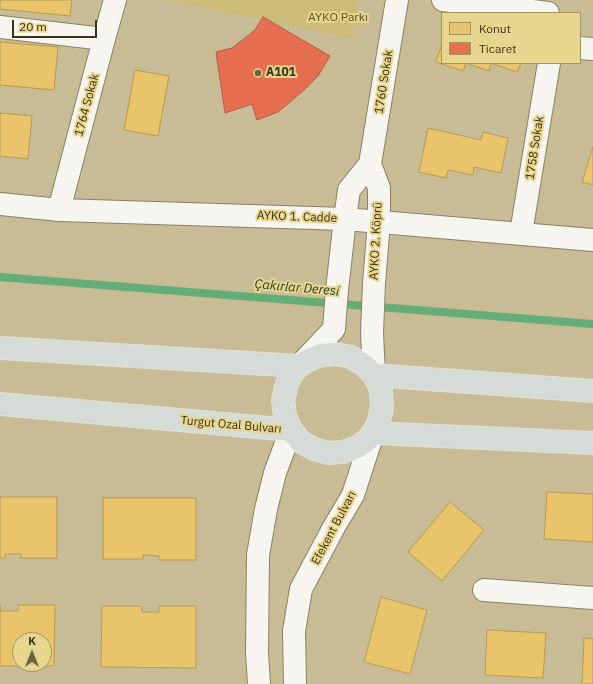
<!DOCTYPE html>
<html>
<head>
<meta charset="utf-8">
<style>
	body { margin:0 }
	#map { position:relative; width:593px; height:684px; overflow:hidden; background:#c7bc96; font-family:"IBM Plex Sans",sans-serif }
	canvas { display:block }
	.legend { position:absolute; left:441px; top:12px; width:140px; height:52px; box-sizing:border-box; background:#e8d58e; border:1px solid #a3945e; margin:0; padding:5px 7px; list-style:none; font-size:12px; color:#3b3316 }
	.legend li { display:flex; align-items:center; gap:8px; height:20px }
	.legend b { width:20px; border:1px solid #a3945e }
	.north { position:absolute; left:12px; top:632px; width:40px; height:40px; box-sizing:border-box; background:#e8d58e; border:1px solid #a3945e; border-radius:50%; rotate:0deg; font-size:11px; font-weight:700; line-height:16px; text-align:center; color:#3b3316 }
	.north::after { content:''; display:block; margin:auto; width:14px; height:18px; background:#6c6343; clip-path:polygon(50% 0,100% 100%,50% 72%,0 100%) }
	.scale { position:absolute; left:12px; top:20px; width:85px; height:18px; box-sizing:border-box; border:2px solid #3b3316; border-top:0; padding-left:5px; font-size:12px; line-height:14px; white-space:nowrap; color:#3b3316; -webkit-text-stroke:3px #e8d58e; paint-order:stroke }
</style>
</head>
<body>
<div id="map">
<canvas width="593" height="684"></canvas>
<ul class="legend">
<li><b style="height:11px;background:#e9c46a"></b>Konut</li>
<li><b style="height:11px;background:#e76f51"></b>Ticaret</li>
</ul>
<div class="north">K</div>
<div class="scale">20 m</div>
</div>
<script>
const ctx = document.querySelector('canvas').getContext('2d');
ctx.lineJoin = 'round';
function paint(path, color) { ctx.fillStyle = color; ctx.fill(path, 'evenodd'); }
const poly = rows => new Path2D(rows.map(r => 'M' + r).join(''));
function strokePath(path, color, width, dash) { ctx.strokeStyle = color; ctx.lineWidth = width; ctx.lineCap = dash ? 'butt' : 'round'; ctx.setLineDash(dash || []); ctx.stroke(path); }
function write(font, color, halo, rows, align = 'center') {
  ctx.font = font + ' "IBM Plex Sans",sans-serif'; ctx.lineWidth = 4; ctx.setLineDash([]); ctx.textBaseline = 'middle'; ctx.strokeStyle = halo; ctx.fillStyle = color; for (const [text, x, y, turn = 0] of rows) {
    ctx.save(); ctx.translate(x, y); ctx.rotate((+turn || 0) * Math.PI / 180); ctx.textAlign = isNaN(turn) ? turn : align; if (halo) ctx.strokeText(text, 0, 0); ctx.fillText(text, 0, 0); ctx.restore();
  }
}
const green = poly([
	[168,0,358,0,354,39]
]);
const homes = poly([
	[0,0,72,0,70,16,0,9,0,0],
	[0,42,58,47,54,90,0,85,0,42],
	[442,44,442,63,466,63,463,71,436,62,442,44],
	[466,63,521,63,517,72,491,63,489,71,466,63],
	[135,70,169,76,158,136,124,130,135,70],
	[0,113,32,116,28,159,0,156,0,113],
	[428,128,481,140,483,132,508,138,501,173,474,167,473,175,448,170,446,178,419,172,428,128],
	[593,147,593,185,582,182,593,147],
	[547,492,593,494,593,542,544,539,547,492],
	[0,497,57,497,57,558,21,558,21,554,5,554,5,558,0,558,0,497],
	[103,498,196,498,196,560,159,560,159,556,143,555,143,559,103,559,103,498],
	[450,502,484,530,442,581,408,552,450,502],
	[381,597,427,610,410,674,364,662,381,597],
	[0,605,0,611,18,611,18,605,55,605,54,666,0,666,0,605],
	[20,640,44,640,44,664,20,664,20,640],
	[102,606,142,606,142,612,159,612,159,606,196,606,196,668,101,667,102,606],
	[487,630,546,633,543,678,485,675,487,630],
	[584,638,593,639,593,684,582,684,584,638]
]);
const shops = poly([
	[263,17,330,56,318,76,303,91,278,112,257,120,252,104,225,113,216,52,232,48,255,30,263,17]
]);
const stream = poly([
	[0,277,593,324]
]);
const minor = poly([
	[443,0,548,13],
	[0,27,104,39],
	[580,48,593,49],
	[0,204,59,210,345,219,593,240],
	[59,210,104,39,115,0],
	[521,233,549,63],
	[300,365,334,329,337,290,345,219,349,190,370,164],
	[374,375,372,333,374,283,379,222,379,188,370,164,397,0],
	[484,590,593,598],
	[259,684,257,653,258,555,266,509,275,473,291,430],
	[295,684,294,631,301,589,334,527,353,495,373,433]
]);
const major = poly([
	[0,348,299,366],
	[374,375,378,383,381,391,382,408,378,424,373,433,366,441,357,447,343,452,328,453,314,449,301,442,291,430,285,416,283,400,287,384,292,374,299,366,307,361,321,355,336,354,351,357,364,365,374,375,593,391],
	[0,404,291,430],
	[373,433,593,443]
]);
const markers = [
	[258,73,4,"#6c6343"]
];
const parkNames = [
	["AYKO Parkı",338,18]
];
const poiNames = [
	["A101",266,73]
];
const streetNames = [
	["1760 Sokak",384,82,-81],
	["1764 Sokak",87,105,-75],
	["1758 Sokak",535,148,-81],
	["AYKO 1. Cadde",297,217,2],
	["AYKO 2. Köprü",376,241,-87],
	["Turgut Ozal Bulvarı",231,425,5],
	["Efekent Bulvarı",334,528,-62]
];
const waterNames = [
	["Çakırlar Deresi",297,288,5]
];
paint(green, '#cdbb78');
paint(homes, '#e9c46a');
strokePath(homes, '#b59851', 1);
paint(shops, '#e76f51');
strokePath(shops, '#b35d3f', 1);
strokePath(stream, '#64ad76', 8);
strokePath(minor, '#8a8263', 24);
strokePath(major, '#e6e1d0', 24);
strokePath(minor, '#f7f5ef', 22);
strokePath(major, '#d5dbd7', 22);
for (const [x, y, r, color] of markers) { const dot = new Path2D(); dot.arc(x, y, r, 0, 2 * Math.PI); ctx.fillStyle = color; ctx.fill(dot); strokePath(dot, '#e8d58e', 1.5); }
write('12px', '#5b4f21', '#e8d58e', parkNames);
write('bold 12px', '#3b3316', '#e8d58e', poiNames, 'left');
write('12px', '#3b3316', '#e8d58e', streetNames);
write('italic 13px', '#113d24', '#e8d58e', waterNames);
</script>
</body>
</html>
